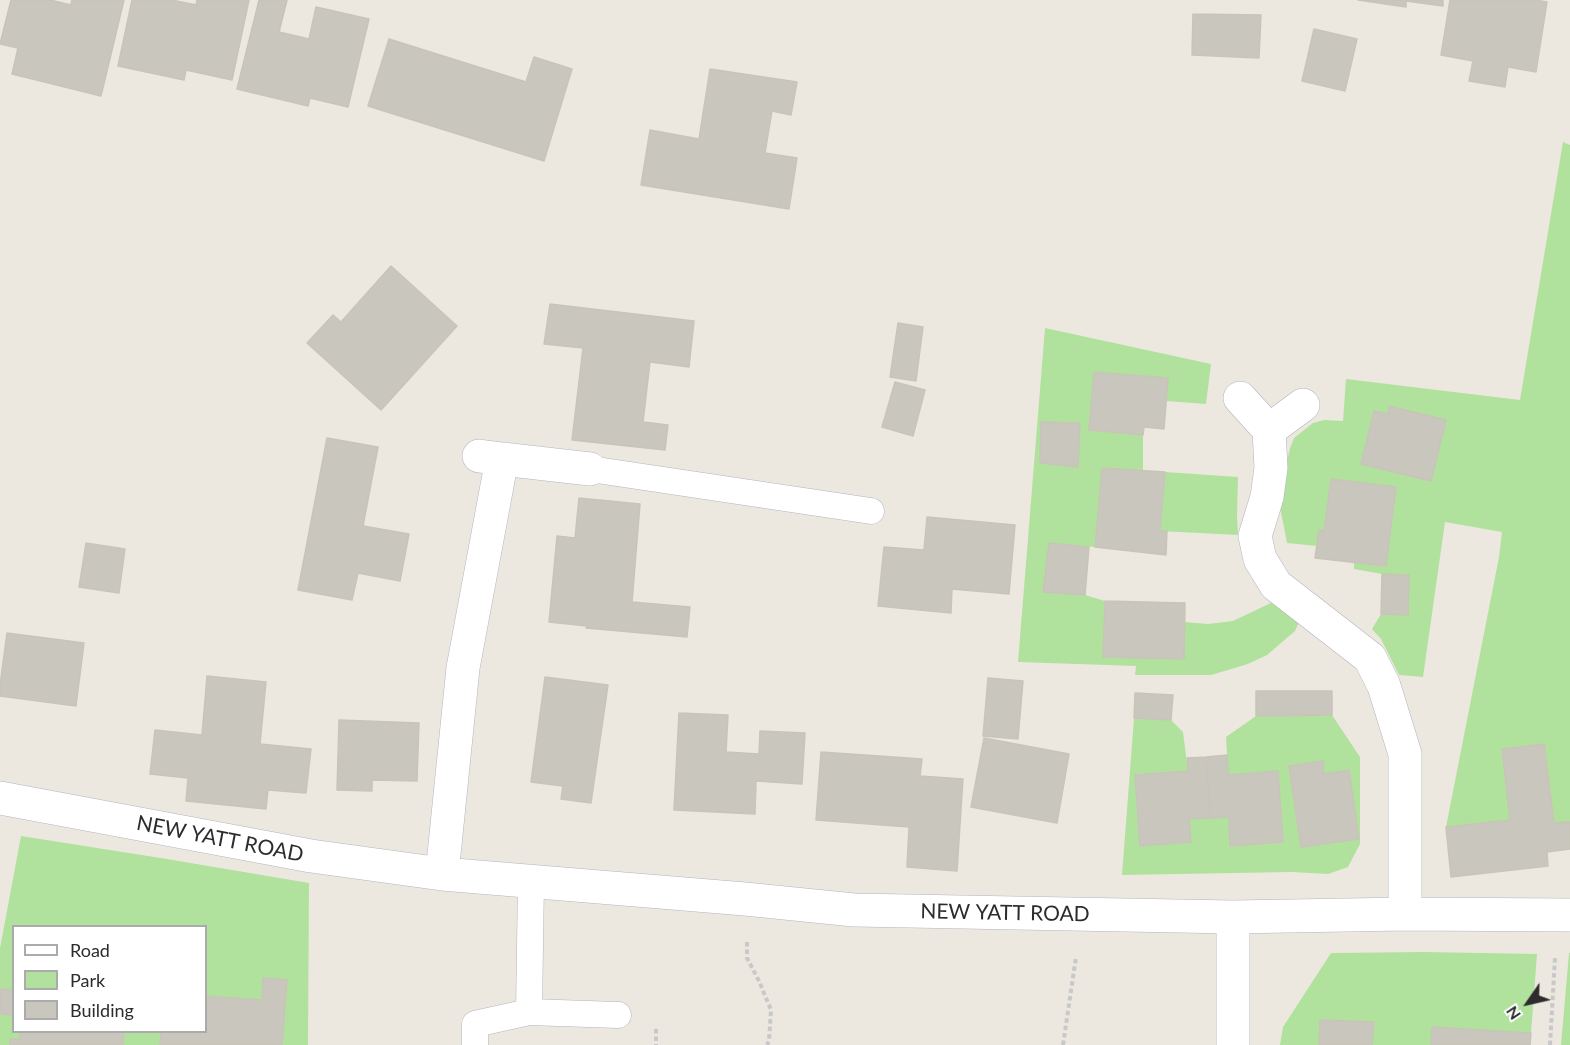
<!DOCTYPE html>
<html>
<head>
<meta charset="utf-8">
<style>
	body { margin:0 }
	#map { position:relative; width:1570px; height:1045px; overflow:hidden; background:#ede8df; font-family:Lato,sans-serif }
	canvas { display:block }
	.legend { position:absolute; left:12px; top:925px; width:195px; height:108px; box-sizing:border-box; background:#fff; border:2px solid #ababab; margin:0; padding:8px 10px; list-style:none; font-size:18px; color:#2c2c2c }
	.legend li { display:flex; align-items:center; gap:12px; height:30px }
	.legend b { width:30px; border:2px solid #ababab }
	.north { position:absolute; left:1498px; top:973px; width:60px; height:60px; -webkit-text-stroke:4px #fff; paint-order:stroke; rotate:236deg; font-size:16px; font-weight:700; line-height:24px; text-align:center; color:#2c2c2c }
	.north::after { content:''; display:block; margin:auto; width:21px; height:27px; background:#2c2c2c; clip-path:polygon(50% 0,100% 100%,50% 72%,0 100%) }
</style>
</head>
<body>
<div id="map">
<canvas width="1570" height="1045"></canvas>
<ul class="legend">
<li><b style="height:8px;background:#fff"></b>Road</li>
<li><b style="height:16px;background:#b0e29d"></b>Park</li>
<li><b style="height:16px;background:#c9c6bd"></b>Building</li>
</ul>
<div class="north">N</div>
</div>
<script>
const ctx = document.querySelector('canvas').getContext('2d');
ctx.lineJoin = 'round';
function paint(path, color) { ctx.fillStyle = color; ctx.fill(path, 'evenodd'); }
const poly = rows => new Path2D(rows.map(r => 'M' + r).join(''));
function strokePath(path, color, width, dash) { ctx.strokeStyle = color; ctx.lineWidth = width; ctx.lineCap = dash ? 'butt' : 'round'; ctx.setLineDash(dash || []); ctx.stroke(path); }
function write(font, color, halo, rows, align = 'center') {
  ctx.font = font + ' Lato,sans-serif'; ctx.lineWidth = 4.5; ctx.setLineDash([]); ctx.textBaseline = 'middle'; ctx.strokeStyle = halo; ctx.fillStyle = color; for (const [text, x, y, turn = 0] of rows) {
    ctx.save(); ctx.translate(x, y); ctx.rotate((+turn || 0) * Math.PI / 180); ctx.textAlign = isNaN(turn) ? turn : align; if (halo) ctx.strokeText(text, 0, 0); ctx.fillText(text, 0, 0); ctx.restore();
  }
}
const green = poly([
	[1563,142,1570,145,1570,822,1554,823,1544,744,1510,820,1446,827,1499,557,1502,532,1445,522,1423,677,1399,675,1381,639,1372,629,1381,614,1408,615,1409,575,1382,574,1354,569,1354,562,1395,487,1331,479,1324,531,1319,531,1317,546,1287,543,1281,512,1281,488,1290,448,1294,438,1313,423,1324,420,1343,421,1346,379,1520,400],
	[1045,328,1211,364,1206,404,1166,401,1168,378,1089,430,1143,435,1143,471,1102,469,1095,547,1049,544,1043,592,1085,595,1105,601,1103,657,1184,659,1185,622,1208,624,1233,621,1277,600,1301,618,1295,631,1267,655,1248,664,1211,675,1135,675,1136,666,1018,662],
	[1041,422,1079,423,1077,467,1040,463],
	[1165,472,1238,477,1237,517,1238,535,1160,531],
	[1332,715,1360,757,1360,844,1348,867,1328,874,1292,872,1122,875,1134,718,1171,720,1183,732,1188,771,1136,775,1140,845,1191,842,1189,819,1229,817,1231,846,1283,842,1278,772,1228,775,1226,737,1256,716],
	[21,836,167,859,309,883,308,1045,123,1045,124,1032,206,1032,206,926,14,926,13,990,0,989,0,948],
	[1424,952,1537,954,1531,1033,1432,1027,1431,1045,1372,1045,1373,1022,1320,1020,1319,1045,1280,1045,1283,1027,1331,953],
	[1569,953,1570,953,1570,1045,1561,1045],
	[0,1014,13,1015,14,1032,20,1032,20,1039,10,1039,10,1045,0,1045]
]);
const building = poly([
	[11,0,50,0,71,5,72,0,124,0,101,96,12,74,18,48,0,44,11,0],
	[132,0,172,0,196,5,197,0,249,0,232,80,186,70,184,80,118,66,132,0],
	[259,0,287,0,279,32,309,39,316,7,369,19,348,107,310,98,308,106,237,89,259,0],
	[1358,0,1443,0,1443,6,1406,1,1406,7,1358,0],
	[1450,0,1535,0,1547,2,1536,72,1508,67,1505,87,1469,81,1473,61,1441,55,1450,0],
	[1193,14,1261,15,1259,58,1192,55,1193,14],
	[1314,29,1357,39,1345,91,1302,81,1314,29],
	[389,39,526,82,534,57,572,69,544,161,368,106,389,39],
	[710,69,797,82,791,115,772,111,765,153,797,158,789,209,641,185,650,130,699,139,710,69],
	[391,266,457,326,381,410,307,343,333,315,341,322,391,266],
	[550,304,694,321,689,367,650,362,643,422,668,425,665,450,572,440,583,348,544,344,550,304],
	[898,323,923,327,916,381,890,377,898,323],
	[1094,372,1168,378,1164,429,1144,427,1143,435,1089,430,1094,372],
	[895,382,925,390,913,436,882,427,895,382],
	[1389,406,1446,420,1431,481,1361,464,1374,411,1388,414,1389,406],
	[1041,422,1080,423,1078,467,1040,463,1041,422],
	[327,438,378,447,363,526,409,534,400,581,358,573,352,600,298,590,327,438],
	[1102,468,1165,472,1160,531,1167,531,1166,555,1095,547,1102,468],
	[1331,479,1396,487,1386,566,1315,558,1319,530,1324,531,1331,479],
	[579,498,640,504,632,602,690,607,687,637,586,628,587,626,549,622,557,536,575,538,579,498],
	[927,517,1015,525,1009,594,952,589,951,613,878,606,884,547,924,550,927,517],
	[86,543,125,549,119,593,79,587,86,543],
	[1049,543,1089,547,1085,595,1043,592,1049,543],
	[1382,574,1409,575,1408,615,1381,614,1382,574],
	[1105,601,1185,603,1184,659,1103,657,1105,601],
	[7,633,84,643,76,706,0,696,0,685,7,633],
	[207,676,266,682,260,744,311,749,306,793,268,790,266,809,186,801,188,778,150,774,155,730,202,735,207,676],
	[545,677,608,685,591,803,561,799,563,786,531,782,545,677],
	[988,678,1023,681,1018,739,983,736,988,678],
	[1256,691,1332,691,1332,715,1256,716,1256,691],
	[1135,693,1173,695,1171,720,1134,718,1135,693],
	[679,713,728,715,726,752,759,754,760,731,805,733,802,784,756,781,755,814,674,810,679,713],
	[339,720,419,723,417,781,372,780,372,791,337,790,339,720],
	[984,738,1069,754,1057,823,971,807,984,738],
	[1544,744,1554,823,1570,822,1570,849,1547,852,1548,866,1451,877,1446,827,1510,820,1502,749,1544,744],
	[821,752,922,759,920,776,963,779,957,871,907,867,909,827,816,820,821,752],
	[1227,755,1228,775,1278,771,1283,842,1230,846,1229,817,1211,818,1206,757,1227,755],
	[1206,757,1211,818,1189,819,1191,842,1140,846,1135,775,1188,771,1187,758,1206,757],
	[1323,761,1324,774,1349,770,1359,839,1301,847,1289,766,1323,761],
	[263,978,287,980,282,1045,160,1045,161,1032,206,1032,206,996,262,1000,263,978],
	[0,989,14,990,14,1015,0,1014,0,989],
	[1320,1020,1374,1022,1372,1045,1319,1045,1320,1020],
	[1432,1027,1531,1033,1530,1045,1431,1045,1432,1027],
	[20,1032,124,1032,123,1045,10,1045,10,1039,20,1039,20,1032]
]);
const path = poly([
	[747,942,747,958,759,981,771,1010,769,1041,767,1045],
	[656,1029,656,1045],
	[1063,1045,1076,957],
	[1550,1045,1555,958]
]);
const lane = poly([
	[590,469,871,511],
	[529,1012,618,1015],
	[475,1045,475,1024,529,1012,531,881]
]);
const street = poly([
	[1240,398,1269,430,1271,468,1267,497,1255,536,1260,559,1276,585,1370,658,1384,686,1405,754,1405,914],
	[1269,430,1303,405],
	[502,459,590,469],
	[0,798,311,856,442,874,745,899,854,910,1233,917,1405,914,1570,915],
	[442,874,463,668,502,459,479,456],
	[1233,917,1233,1045]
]);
const streetNames = [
	["NEW YATT ROAD",220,839,11],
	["NEW YATT ROAD",1005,913,1]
];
paint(green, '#b0e29d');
paint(building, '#c9c6bd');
strokePath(building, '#c9c4b8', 1.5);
strokePath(lane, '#b2b4bf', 27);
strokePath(street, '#b2b4bf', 34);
strokePath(path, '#c8c8c8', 4, [4.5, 3]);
strokePath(lane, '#fff', 26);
strokePath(street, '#fff', 33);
write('21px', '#2c2c2c', '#fff', streetNames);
</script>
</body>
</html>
